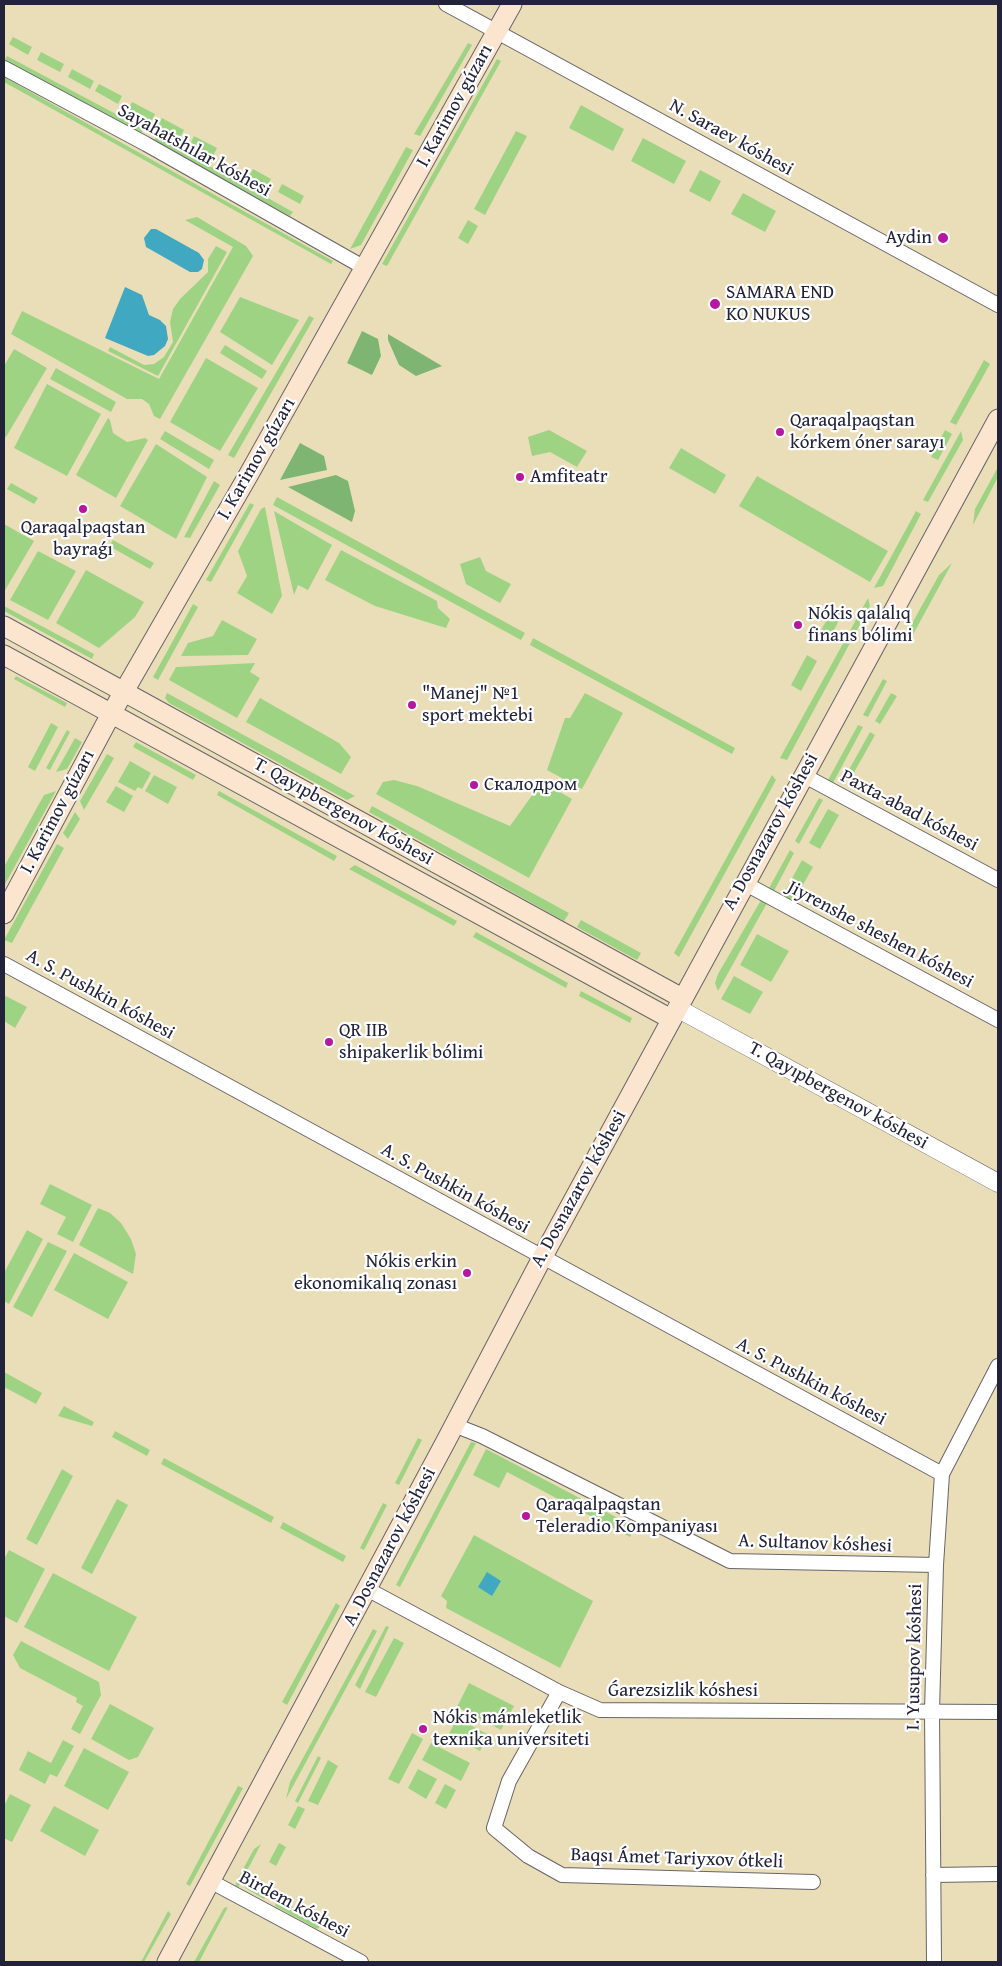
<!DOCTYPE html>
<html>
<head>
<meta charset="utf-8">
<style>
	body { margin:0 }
	#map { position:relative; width:1002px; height:1966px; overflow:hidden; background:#eadeb9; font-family:"Gentium Book Plus",serif }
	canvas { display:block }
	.frame { position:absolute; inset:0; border:5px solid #22223b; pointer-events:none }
</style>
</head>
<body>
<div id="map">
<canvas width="1002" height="1966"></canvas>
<div class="frame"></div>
</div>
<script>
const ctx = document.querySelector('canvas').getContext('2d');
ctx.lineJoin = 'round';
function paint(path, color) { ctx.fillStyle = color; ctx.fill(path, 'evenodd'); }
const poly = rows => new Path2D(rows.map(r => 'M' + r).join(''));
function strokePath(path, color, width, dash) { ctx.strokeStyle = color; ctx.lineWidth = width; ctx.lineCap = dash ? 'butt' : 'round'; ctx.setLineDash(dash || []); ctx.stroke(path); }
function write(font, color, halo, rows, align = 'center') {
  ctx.font = font + ' "Gentium Book Plus",serif'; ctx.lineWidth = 4.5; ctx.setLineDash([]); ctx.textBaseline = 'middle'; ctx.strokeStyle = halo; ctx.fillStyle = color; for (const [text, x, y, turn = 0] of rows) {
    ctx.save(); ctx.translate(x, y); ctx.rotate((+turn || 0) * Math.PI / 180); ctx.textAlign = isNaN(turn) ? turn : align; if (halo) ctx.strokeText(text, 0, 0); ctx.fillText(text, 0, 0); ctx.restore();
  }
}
const green = poly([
	[13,37,32,47,28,55,9,44],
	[468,43,472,45,420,136,414,134],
	[41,52,64,64,60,72,37,60],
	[7,56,144,129,140,134,5,60],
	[497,59,501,61,387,266,382,264],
	[72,69,94,81,90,89,68,77],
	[4,77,333,261,331,264,4,82],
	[99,84,122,96,118,104,95,91],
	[132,102,155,114,151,122,128,110],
	[581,105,624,129,613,151,569,128],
	[162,118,184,130,180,138,158,126],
	[516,131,527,136,485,215,474,209],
	[156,136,293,212,290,216,154,141],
	[194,136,217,148,213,156,190,144],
	[643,138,686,161,674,184,631,161],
	[406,147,413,150,361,245,350,249],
	[253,169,271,179,267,186,249,176],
	[700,170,721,181,710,202,689,191],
	[282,184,304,196,300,204,278,192],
	[743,193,776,211,765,232,731,214],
	[197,217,246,246,253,256,160,419,154,416,149,404,142,399,127,399,11,334,22,311,159,379,233,247,185,220],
	[468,220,478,226,468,244,458,238],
	[216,246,227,252,158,376,108,351,110,347,144,365,154,364,164,357,173,342,170,322,173,309,180,299,208,272,208,259],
	[240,297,299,320,272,365,220,332],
	[309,316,314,318,234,458,228,455],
	[225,345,267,371,262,379,220,353],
	[14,349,47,368,6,437,4,436,4,366],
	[206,358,258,388,220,451,170,422],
	[984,360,990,364,956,425,950,422],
	[56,368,116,402,111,412,50,379],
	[47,384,101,414,67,476,14,448],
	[108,418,110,420,113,433,127,442,145,438,148,440,116,498,76,475],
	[549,430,587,451,577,467,550,452,532,456,528,437],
	[945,430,952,434,938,460,931,457],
	[165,431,214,460,209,469,160,439],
	[961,431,963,440,928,502,923,500],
	[156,444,207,477,176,539,120,506],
	[681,448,726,475,715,494,669,468],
	[998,467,998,477,973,525,975,509],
	[757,476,888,551,870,582,739,506],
	[214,481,220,485,190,538,184,537],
	[11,483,38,498,34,504,7,489],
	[277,497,525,633,521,640,273,505],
	[250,503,254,505,211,582,206,580],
	[265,507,282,596,272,614,237,593,247,576,238,551,261,509],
	[274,511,332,545,308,590,298,585,294,595],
	[916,511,921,514,883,586,874,588],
	[4,524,34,541,4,592],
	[113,540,154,563,150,569,109,546],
	[341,550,437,601,438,608,450,619,446,628,375,606,325,580],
	[38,551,76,571,48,620,10,600],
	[480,557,486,571,511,584,500,603,466,584,460,564],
	[952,563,910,640,905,636,939,575],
	[86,570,144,602,135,617,99,648,56,623],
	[868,598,870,606,787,760,780,758],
	[193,604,198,607,158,680,153,677],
	[4,606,94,654,92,659,4,611],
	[833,608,843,613,827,643,817,638],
	[222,620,257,639,248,655,181,656,188,643,213,636],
	[533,638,735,748,732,754,530,645],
	[807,655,817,661,801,691,791,685],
	[255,663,250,672,260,678,237,718,169,680,176,667],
	[16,676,67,703,65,707,14,679],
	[883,679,887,681,868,717,863,715],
	[167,693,355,796,347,800,169,703,165,698],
	[585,693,623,713,582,789,547,770,565,718,570,718],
	[891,693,897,696,880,724,875,721],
	[260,698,339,743,351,757,341,774,246,722],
	[51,723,58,727,35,771,28,767],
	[858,725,863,727,833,783,828,780],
	[67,730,70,732,50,770,46,768],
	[870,732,875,735,851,778,846,775],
	[75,738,82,742,67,769,56,772],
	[136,742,196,775,193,780,133,747],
	[107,754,114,758,84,810,80,801],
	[130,761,151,773,142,789,138,787,135,791,118,782],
	[154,775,177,787,168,804,145,791],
	[772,775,776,780,679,957,674,953],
	[394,780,417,786,510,826,533,794,544,783,572,799,529,878,376,794,383,782],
	[116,786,133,796,124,812,106,802],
	[56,791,4,886,4,867,44,795],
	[219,791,337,856,334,861,217,795],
	[819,798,823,800,799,844,795,841],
	[372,806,569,913,564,921,369,812],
	[828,809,839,815,820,849,809,843],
	[75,812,80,819,68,839,63,833],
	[57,844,64,848,12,943,4,940],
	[790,850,794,853,774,891,769,888],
	[802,860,813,867,794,901,783,895],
	[355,865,457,921,454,926,349,869],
	[761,900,767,903,718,991,715,983,718,974],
	[581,920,641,953,637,960,577,927],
	[476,932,568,983,566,988,473,937],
	[757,934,789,951,771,982,740,965],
	[734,976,763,992,750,1014,721,999],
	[581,991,632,1018,630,1023,579,996],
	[4,995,27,1007,15,1028,4,1021],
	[50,1184,92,1205,73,1242,57,1234,66,1217,40,1204],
	[98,1208,110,1213,121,1223,131,1239,136,1254,133,1274,79,1245],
	[27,1230,43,1239,9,1304,4,1301,4,1273],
	[48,1242,67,1251,32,1317,13,1307],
	[74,1253,128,1282,108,1319,54,1290],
	[4,1372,42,1393,36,1404,4,1387],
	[64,1406,94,1422,92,1426,58,1416],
	[115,1431,150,1450,147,1456,112,1437],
	[418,1438,422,1440,399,1485,395,1483],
	[471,1442,476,1443,400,1587,396,1585],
	[486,1449,635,1527,630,1537,507,1472,499,1488,473,1475],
	[164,1458,274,1517,271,1523,161,1464],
	[62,1469,73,1476,37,1545,26,1539],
	[117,1499,128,1505,92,1574,81,1568],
	[383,1503,387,1505,364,1550,360,1548],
	[283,1522,346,1556,343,1562,280,1528],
	[474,1535,593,1601,560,1668,446,1608,447,1601,441,1596],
	[9,1550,45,1569,17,1623,4,1616,4,1559],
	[53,1573,137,1617,109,1671,24,1627],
	[336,1603,340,1606,287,1705,282,1702],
	[386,1626,389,1627,360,1689,355,1685],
	[373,1629,377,1631,286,1799,290,1782],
	[394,1638,404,1643,376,1697,365,1692],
	[21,1641,99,1682,101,1695,80,1734,71,1729,83,1706,76,1702,77,1698,20,1668,13,1655],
	[469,1683,514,1706,501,1730,457,1707],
	[110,1704,154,1728,138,1757,129,1760,91,1739],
	[457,1718,489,1735,480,1751,449,1734],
	[412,1733,423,1739,399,1784,388,1779],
	[63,1740,74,1746,57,1777,50,1774,45,1784,19,1770,28,1751,51,1763],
	[431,1743,470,1763,461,1781,422,1760],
	[84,1748,129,1772,108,1810,64,1786],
	[318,1756,321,1758,298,1803,295,1801],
	[328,1760,338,1766,318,1805,308,1801],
	[418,1769,437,1779,426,1799,408,1788],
	[445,1784,456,1790,446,1809,435,1803],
	[238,1786,243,1788,190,1886,186,1884],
	[10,1794,31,1805,12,1842,4,1838,4,1806],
	[54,1806,99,1830,85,1856,40,1831],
	[298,1806,305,1809,295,1829,288,1825],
	[279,1843,286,1847,276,1866,269,1862],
	[261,1844,237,1890,235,1887,237,1880,254,1849],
	[248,1882,269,1894,268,1897,264,1899,245,1888],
	[277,1898,323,1924,317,1929,275,1906],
	[228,1907,199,1962,194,1962,224,1908],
	[168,1911,171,1914,144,1962,141,1962]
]);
const forest = poly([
	[362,331,378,339,381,356,372,375,347,363],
	[388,334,442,366,416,376,399,365,388,340],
	[300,443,324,456,327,470,280,480],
	[336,475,348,481,355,511,352,522,288,487]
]);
const water = poly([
	[151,229,156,229,199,253,204,260,202,269,198,272,190,272,146,247,144,238],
	[125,287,142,295,149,315,160,320,166,326,168,339,165,346,154,355,148,356,105,338],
	[487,1572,501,1581,492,1596,478,1587]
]);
const minor = poly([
	[446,4,998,305],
	[4,68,146,144,365,268],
	[803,775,998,880],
	[744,883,998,1020],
	[4,964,942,1474],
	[454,1425,482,1436,730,1561,936,1565],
	[367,1589,559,1692,600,1710,998,1712],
	[559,1692,509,1781,494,1828,528,1856,562,1875,813,1882],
	[933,1875,998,1874],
	[210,1881,361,1962],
	[934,1962,932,1711,936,1565,942,1474,998,1366]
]);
const tertiary = poly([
	[677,1008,998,1183]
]);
const secondary = poly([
	[4,626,682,998],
	[4,655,671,1019],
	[4,914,111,714,249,474,512,4],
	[167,1962,446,1441,542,1258,998,419]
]);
const markers = [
	[943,238,6,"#b5179e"],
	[715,304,6,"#b5179e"],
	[780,432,5,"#b5179e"],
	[520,477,5,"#b5179e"],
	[83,509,5,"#b5179e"],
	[798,625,5,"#b5179e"],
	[412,705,5,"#b5179e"],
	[474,785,5,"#b5179e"],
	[329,1042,5,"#b5179e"],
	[467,1273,5,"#b5179e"],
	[526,1516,5,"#b5179e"],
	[423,1729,5,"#b5179e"]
];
const streetNames = [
	["I. Karimov gúzarı",455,106,-61],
	["N. Saraev kóshesi",731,138,29],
	["Sayahatshılar kóshesi",194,151,29],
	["I. Karimov gúzarı",257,459,-60],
	["Paxta-abad kóshesi",909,811,28],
	["I. Karimov gúzarı",58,812,-62],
	["T. Qayıpbergenov kóshesi",343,812,29],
	["A. Dosnazarov kóshesi",771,832,-61],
	["Jiyrenshe sheshen kóshesi",880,935,28],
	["A. S. Pushkin kóshesi",100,995,29],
	["T. Qayıpbergenov kóshesi",838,1096,29],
	["A. S. Pushkin kóshesi",455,1189,29],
	["A. Dosnazarov kóshesi",579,1189,-61],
	["A. S. Pushkin kóshesi",811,1382,28],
	["A. Sultanov kóshesi",815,1544,2],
	["A. Dosnazarov kóshesi",390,1547,-62],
	["I. Yusupov kóshesi",915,1657,-89],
	["Ǵarezsizlik kóshesi",683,1691],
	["Baqsı Ámet Tariyxov ótkeli",677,1859,2],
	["Birdem kóshesi",294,1905,28]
];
const poiNames = [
	["Aydin",932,238,"right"],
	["SAMARA END",726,293],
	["KO NUKUS",726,315],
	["Qaraqalpaqstan",790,421],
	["kórkem óner sarayı",790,443],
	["Amfiteatr",530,477],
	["Qaraqalpaqstan",83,528,"center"],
	["bayraǵı",83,550,"center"],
	["Nókis qalalıq",808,614],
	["finans bólimi",808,636],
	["\"Manej\" №1",422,694],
	["sport mektebi",422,716],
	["Скалодром",484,785],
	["QR IIB",339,1031],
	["shipakerlik bólimi",339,1053],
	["Nókis erkin",457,1262,"right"],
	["ekonomikalıq zonası",457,1284,"right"],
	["Qaraqalpaqstan",536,1505],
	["Teleradio Kompaniyası",536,1527],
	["Nókis mámleketlik",433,1718],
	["texnika universiteti",433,1740]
];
paint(green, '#9fd384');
paint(forest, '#7fb572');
paint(water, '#41a8c1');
strokePath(minor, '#686467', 16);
strokePath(tertiary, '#686467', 19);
strokePath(secondary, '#686467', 21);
strokePath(minor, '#fff', 14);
strokePath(tertiary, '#fff', 18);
strokePath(secondary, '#fce5cf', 19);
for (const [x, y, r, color] of markers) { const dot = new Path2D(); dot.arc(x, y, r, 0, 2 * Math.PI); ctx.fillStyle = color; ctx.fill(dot); strokePath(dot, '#fff', 2); }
write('19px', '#22223b', '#fff', streetNames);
write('19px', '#22223b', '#fff', poiNames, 'left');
</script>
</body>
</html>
